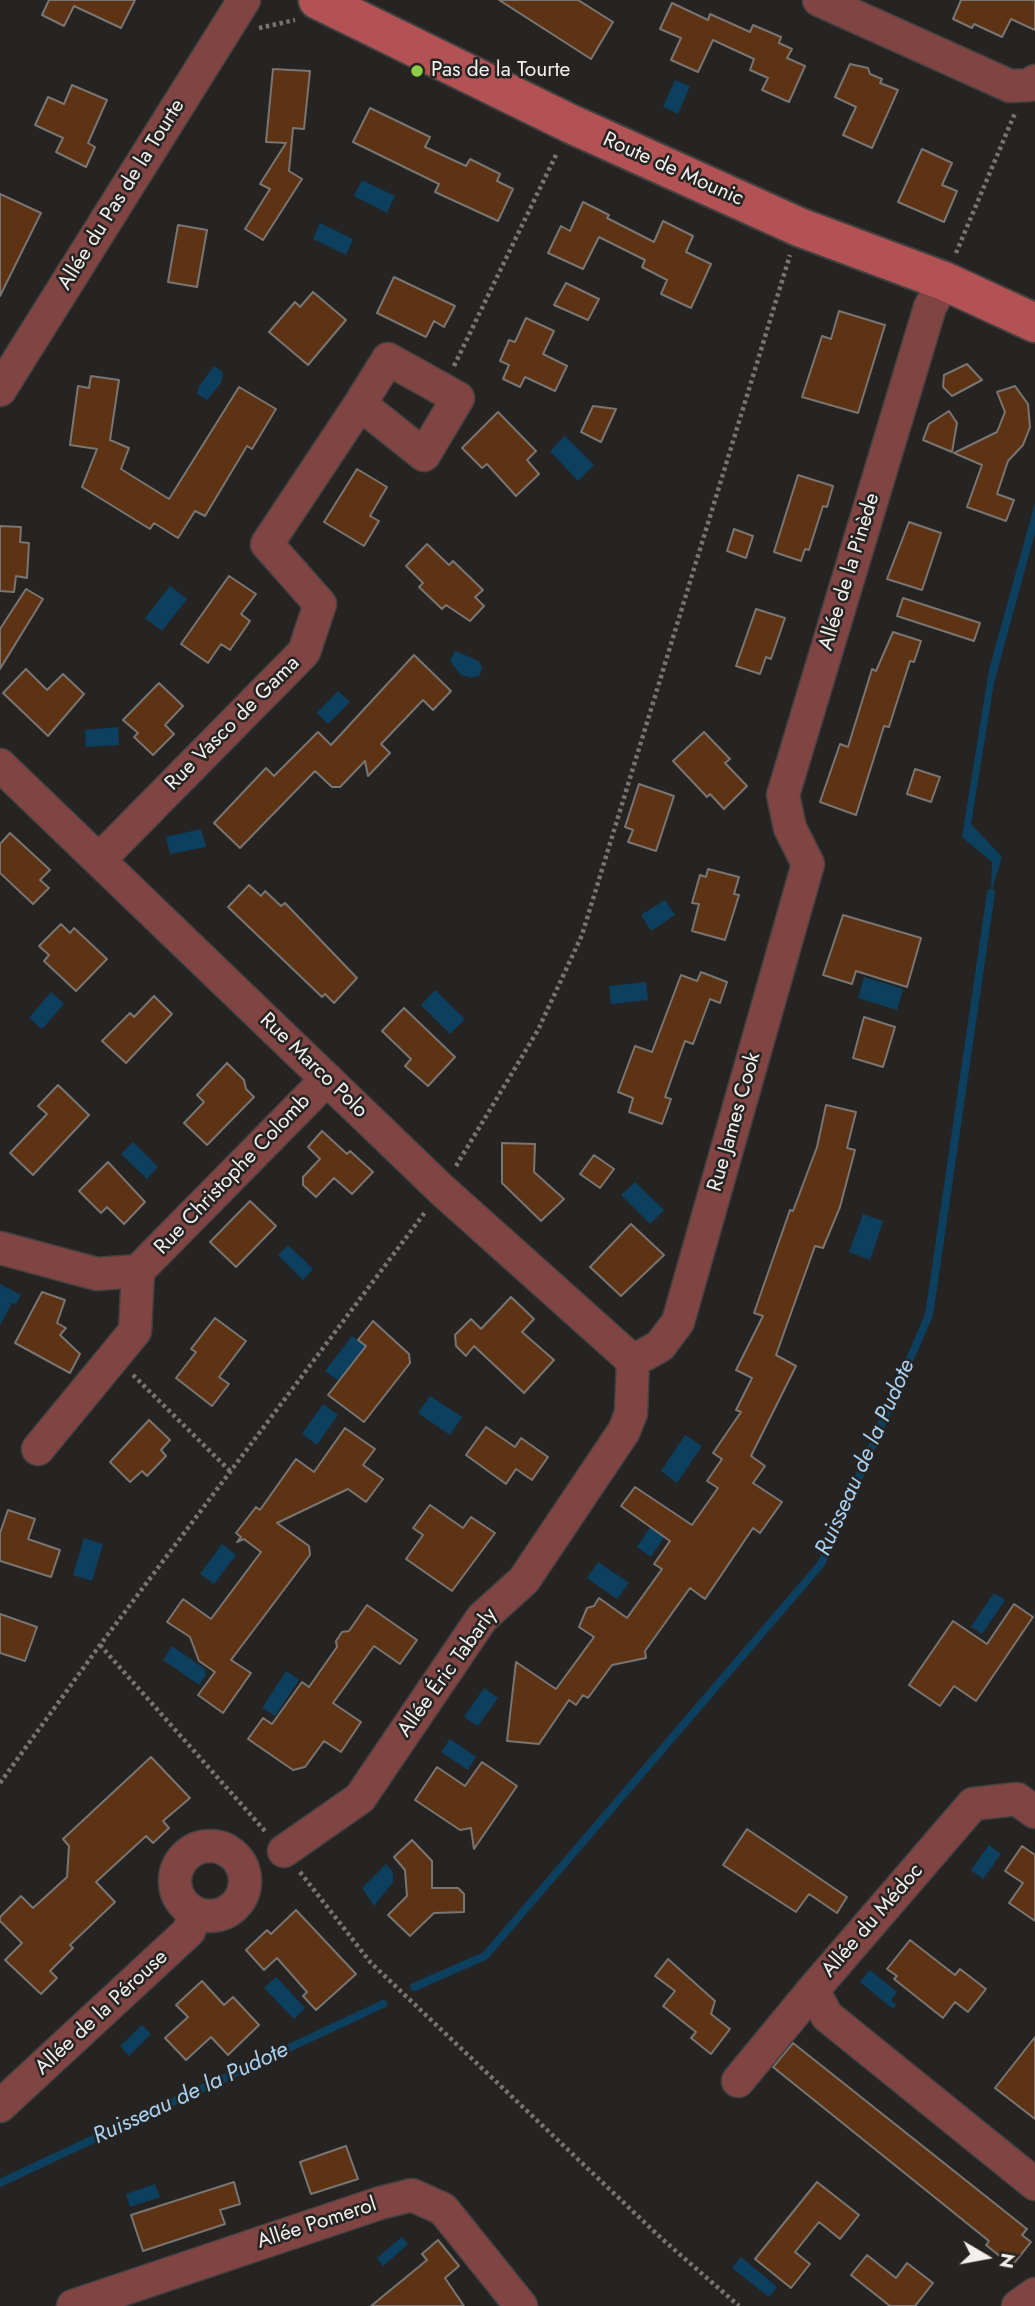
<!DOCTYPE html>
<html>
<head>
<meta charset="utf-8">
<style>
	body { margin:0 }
	#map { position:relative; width:1035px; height:2306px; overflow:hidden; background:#262422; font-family:Jost,sans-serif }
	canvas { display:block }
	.north { position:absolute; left:951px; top:2222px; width:70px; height:70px; -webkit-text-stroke:5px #262422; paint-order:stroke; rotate:100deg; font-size:19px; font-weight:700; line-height:28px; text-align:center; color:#f2f0ef }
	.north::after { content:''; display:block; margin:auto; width:24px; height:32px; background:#f2f0ef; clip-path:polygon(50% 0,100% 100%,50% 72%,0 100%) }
</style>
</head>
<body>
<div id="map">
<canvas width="1035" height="2306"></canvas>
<div class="north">N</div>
</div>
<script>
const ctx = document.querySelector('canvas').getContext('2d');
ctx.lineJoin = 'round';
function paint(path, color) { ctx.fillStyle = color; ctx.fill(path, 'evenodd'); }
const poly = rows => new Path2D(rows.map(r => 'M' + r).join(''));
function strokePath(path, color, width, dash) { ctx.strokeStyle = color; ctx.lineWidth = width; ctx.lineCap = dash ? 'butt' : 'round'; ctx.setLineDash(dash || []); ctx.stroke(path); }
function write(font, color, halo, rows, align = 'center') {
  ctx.font = font + ' Jost,sans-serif'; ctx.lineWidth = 5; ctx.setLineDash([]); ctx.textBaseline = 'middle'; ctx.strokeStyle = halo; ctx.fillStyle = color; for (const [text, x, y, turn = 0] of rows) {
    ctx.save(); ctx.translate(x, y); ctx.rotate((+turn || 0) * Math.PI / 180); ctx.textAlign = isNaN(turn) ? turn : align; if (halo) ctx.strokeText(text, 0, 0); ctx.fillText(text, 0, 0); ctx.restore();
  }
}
const water = poly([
	[675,80,690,86,678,114,663,107],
	[362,180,395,196,387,213,354,196],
	[320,223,353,239,346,255,313,239],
	[214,366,223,372,221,383,207,400,197,394,199,386],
	[565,436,594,465,578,481,550,451],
	[1035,503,1035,533,994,683,971,824,1002,857,991,893,992,862,962,837,989,670],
	[170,586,187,599,162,631,145,618],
	[455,651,479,661,482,668,480,675,472,678,461,675,450,661],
	[338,691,350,702,328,724,317,713],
	[118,727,119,745,86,747,85,730],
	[201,829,206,847,170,854,166,837],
	[665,900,675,915,651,931,641,915],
	[864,977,903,989,897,1010,858,998],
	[646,982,648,1000,611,1004,609,986],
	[435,990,465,1019,450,1034,421,1005],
	[51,992,64,1004,42,1029,29,1018],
	[133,1142,158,1167,147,1179,121,1154],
	[635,1182,664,1210,650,1224,621,1195],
	[863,1214,883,1221,870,1260,849,1252],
	[288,1245,313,1269,303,1280,278,1255],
	[0,1284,21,1295,16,1304,12,1303,0,1325],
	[352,1336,366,1346,339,1381,325,1371],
	[430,1396,462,1417,450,1435,418,1413],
	[323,1404,338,1415,317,1445,302,1434],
	[685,1435,702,1446,677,1483,661,1471],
	[655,1520,669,1530,651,1557,637,1547],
	[84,1538,103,1544,92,1581,73,1575],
	[222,1544,236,1555,214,1584,200,1574],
	[598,1562,629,1583,617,1599,587,1578],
	[994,1593,1005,1600,982,1634,971,1627],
	[172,1646,205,1669,206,1675,199,1685,163,1660],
	[286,1671,299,1680,275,1716,262,1708],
	[484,1688,498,1698,478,1726,464,1717],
	[450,1739,476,1757,468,1770,441,1752],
	[989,1845,1001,1854,983,1879,971,1870],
	[386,1864,393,1872,393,1882,374,1906,362,1888],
	[870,1970,897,1992,891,2000,896,2005,893,2009,860,1982],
	[276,1977,305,2008,294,2019,264,1988],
	[142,2025,151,2034,129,2056,120,2046],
	[155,2184,160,2197,130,2207,126,2194],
	[402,2237,408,2244,383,2266,377,2258],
	[741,2257,777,2287,769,2297,732,2268]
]);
const stream = poly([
	[414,1987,485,1956,821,1564,929,1315,991,893],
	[0,2183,383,2004]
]);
const building = poly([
	[49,0,135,0,121,28,74,6,64,26,42,15,49,0],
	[499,0,578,0,613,22,591,59,499,0],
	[961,0,1035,0,1035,30,1011,19,1002,37,974,24,972,28,953,19,961,0],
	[672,3,708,20,710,14,750,32,753,25,781,37,779,43,792,49,787,58,805,66,789,102,762,90,768,78,750,70,754,59,713,40,698,72,671,60,681,38,660,29,672,3],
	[850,64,868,68,870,74,882,79,880,83,898,90,872,148,843,135,856,107,835,97,850,64],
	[273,69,310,71,304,129,293,128,289,171,302,179,263,240,245,229,270,189,260,184,286,143,266,142,273,69],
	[72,85,107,100,88,143,95,147,86,167,56,152,63,138,35,125,48,97,64,104,72,85],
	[370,108,430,137,425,147,466,166,470,159,500,174,497,181,513,189,498,221,435,192,439,184,353,142,370,108],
	[922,149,952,163,942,185,957,191,944,222,898,202,922,149],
	[0,194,41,213,0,296,0,194],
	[583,202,609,215,607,218,654,242,663,221,693,236,686,252,711,264,691,308,661,294,667,280,642,267,645,260,599,237,583,269,548,253,561,226,570,231,583,202],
	[178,225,207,230,197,287,168,282,178,225],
	[394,277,455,306,444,327,434,321,426,337,377,313,394,277],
	[566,283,599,299,588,320,554,305,566,283],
	[313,292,346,320,308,365,269,332,295,302,300,307,313,292],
	[839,311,885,325,858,413,802,397,822,336,831,339,839,311],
	[526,318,554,331,543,354,567,366,555,391,525,377,520,387,503,379,509,365,500,361,509,340,515,342,526,318],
	[967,364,982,380,952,396,943,387,944,375,967,364],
	[91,376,119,380,110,440,129,448,121,469,169,499,239,387,276,409,252,449,247,446,205,516,195,511,178,538,154,523,150,529,82,487,97,449,70,445,78,386,89,388,91,376],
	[1015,386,1028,404,1030,427,1023,445,1008,461,997,494,1014,500,1006,521,967,507,982,465,954,453,997,432,1005,412,997,392,1015,386],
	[593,406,616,409,601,442,581,432,593,406],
	[949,411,957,423,952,452,923,440,929,424,949,411],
	[498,412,536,451,527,460,539,474,516,496,487,464,482,468,462,448,498,412],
	[357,469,387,487,370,516,379,521,364,546,324,522,357,469],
	[798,475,833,486,827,507,823,506,809,550,805,549,801,561,774,552,798,475],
	[909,522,941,533,922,590,887,579,909,522],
	[0,526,21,527,20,542,29,543,27,578,16,576,14,592,0,591,0,526],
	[734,529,753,536,746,558,727,551,734,529],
	[427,544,449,565,453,561,483,590,475,597,484,606,470,621,446,605,442,609,419,587,423,583,406,566,427,544],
	[229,576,256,594,241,614,250,621,230,650,221,644,208,663,181,644,229,576],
	[26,589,43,599,0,669,0,629,26,589],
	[903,598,980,623,974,641,897,616,903,598],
	[756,609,785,618,771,659,766,657,760,674,736,666,756,609],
	[893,632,921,641,914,662,910,661,889,727,884,726,856,815,820,802,840,744,848,747,872,669,876,671,893,632],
	[414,655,451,691,433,710,423,700,381,744,390,753,368,776,365,761,340,787,332,787,315,771,240,848,214,823,266,768,274,776,318,732,331,745,414,655],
	[26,669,47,690,63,674,84,694,48,736,3,693,26,669],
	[159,683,183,706,165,725,174,734,153,755,134,737,138,733,123,720,159,683],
	[704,732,730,759,725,763,747,786,724,809,710,794,707,797,673,761,704,732],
	[915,769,940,777,931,802,907,794,915,769],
	[639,784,674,796,656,851,628,842,633,830,625,827,639,784],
	[10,833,50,870,40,880,49,888,33,904,0,873,0,844,10,833],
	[708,869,739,877,734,894,739,895,725,940,692,931,699,904,692,903,700,875,706,877,708,869],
	[249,885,261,896,265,891,281,906,285,903,357,978,334,1003,325,994,322,997,228,907,249,885],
	[843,915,921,938,907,987,856,971,852,984,823,975,843,915],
	[61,924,70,933,74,928,107,959,76,991,44,961,49,955,39,946,61,924],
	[701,972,727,982,720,1003,710,999,693,1044,685,1041,665,1097,671,1099,662,1124,629,1112,633,1098,618,1092,635,1046,652,1052,681,975,697,981,701,972],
	[154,996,172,1014,126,1063,102,1041,130,1013,134,1017,154,996],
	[404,1008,455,1057,428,1086,405,1066,411,1059,382,1031,404,1008],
	[864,1017,895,1027,883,1067,853,1058,864,1017],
	[227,1063,244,1080,246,1089,254,1097,207,1145,184,1123,204,1102,197,1095,227,1063],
	[58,1085,89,1115,33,1175,10,1153,47,1114,38,1106,58,1085],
	[826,1105,856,1112,847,1148,855,1150,840,1207,823,1248,815,1246,776,1355,796,1366,751,1456,765,1466,753,1483,782,1502,760,1533,753,1528,705,1599,690,1588,645,1651,646,1658,612,1665,588,1698,583,1695,576,1705,569,1700,539,1744,507,1741,516,1662,556,1689,594,1637,579,1627,587,1608,594,1606,599,1598,627,1618,662,1569,654,1564,670,1541,621,1506,635,1487,692,1525,718,1488,707,1481,722,1459,713,1453,741,1412,736,1410,752,1378,736,1370,763,1316,754,1313,790,1210,793,1211,817,1147,826,1105],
	[322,1131,347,1154,350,1151,373,1172,352,1194,334,1178,316,1197,303,1185,303,1177,320,1159,308,1147,322,1131],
	[502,1143,535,1144,534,1172,564,1199,541,1221,502,1183,502,1143],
	[594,1155,614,1169,600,1188,580,1174,594,1155],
	[108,1162,145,1202,124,1224,107,1207,101,1213,79,1191,108,1162],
	[250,1201,276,1226,236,1267,210,1242,250,1201],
	[631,1224,664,1255,621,1296,590,1267,631,1224],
	[42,1292,65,1300,57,1323,66,1328,60,1335,80,1354,70,1373,15,1343,42,1292],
	[511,1297,534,1319,522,1332,554,1360,524,1393,474,1346,466,1356,456,1346,455,1335,471,1319,481,1329,511,1297],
	[215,1318,246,1341,219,1377,229,1384,212,1406,176,1378,196,1352,191,1349,215,1318],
	[373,1321,409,1354,410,1363,364,1422,328,1395,366,1346,358,1340,373,1321],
	[149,1420,170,1440,161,1450,166,1456,147,1476,142,1471,130,1482,110,1462,149,1420],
	[486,1427,515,1447,521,1438,548,1457,532,1480,516,1469,506,1484,466,1455,486,1427],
	[345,1428,375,1449,363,1465,383,1479,366,1502,348,1489,277,1523,309,1546,310,1555,231,1660,251,1673,223,1713,198,1695,215,1672,199,1661,190,1637,167,1622,183,1599,211,1619,261,1552,244,1539,237,1542,241,1537,236,1533,256,1507,260,1510,296,1459,314,1472,345,1428],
	[430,1505,463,1528,471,1517,495,1533,452,1591,406,1559,423,1535,413,1528,430,1505],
	[8,1510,35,1519,28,1539,60,1550,51,1577,0,1561,0,1533,8,1510],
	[1014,1604,1033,1617,976,1701,954,1686,940,1706,909,1685,953,1621,987,1644,1014,1604],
	[367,1605,417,1640,400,1664,374,1646,333,1703,361,1722,341,1752,324,1741,305,1767,293,1770,248,1739,263,1718,272,1724,302,1682,309,1687,337,1647,336,1641,342,1632,349,1631,367,1605],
	[0,1614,37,1627,25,1661,0,1653,0,1614],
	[151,1757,190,1798,163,1821,169,1828,153,1843,146,1836,96,1882,115,1902,70,1945,73,1948,50,1971,57,1978,41,1994,5,1960,22,1943,0,1921,0,1917,21,1896,33,1908,67,1877,69,1846,63,1839,151,1757],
	[482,1762,517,1786,474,1849,471,1828,460,1830,415,1800,437,1767,465,1786,482,1762],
	[747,1829,847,1897,837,1913,809,1894,796,1912,723,1865,747,1829],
	[412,1840,432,1861,432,1888,458,1888,464,1894,464,1912,434,1913,410,1936,388,1915,407,1896,405,1870,394,1857,412,1840],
	[1022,1846,1035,1855,1035,1921,1009,1903,1023,1883,1005,1871,1022,1846],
	[296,1910,356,1974,316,2010,303,1996,307,1992,277,1958,264,1970,246,1950,267,1930,271,1934,296,1910],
	[910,1940,955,1975,960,1969,986,1989,968,2012,955,2002,943,2018,894,1979,897,1976,887,1969,910,1940],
	[668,1959,715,2001,711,2014,730,2029,711,2054,691,2038,696,2032,663,2006,675,1991,655,1976,668,1959],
	[202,1981,224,2005,233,1997,259,2025,228,2055,211,2037,186,2060,165,2038,188,2017,176,2005,202,1981],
	[1035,2037,1035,2119,995,2088,1035,2037],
	[793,2043,1027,2229,1022,2235,1031,2242,1012,2266,986,2245,989,2241,773,2067,793,2043],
	[346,2146,358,2179,311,2194,300,2162,346,2146],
	[234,2182,240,2204,220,2210,225,2224,143,2251,131,2215,234,2182],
	[817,2182,859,2215,840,2239,819,2222,795,2252,810,2264,791,2288,755,2259,817,2182],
	[438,2240,459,2266,445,2278,464,2306,371,2306,427,2260,422,2254,438,2240],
	[867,2255,896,2278,907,2263,933,2283,915,2306,890,2306,851,2275,867,2255]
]);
const path = poly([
	[259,28,295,20],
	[956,253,1015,113],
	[454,366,557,153],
	[456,1166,538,1030,582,935,790,255],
	[133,1375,230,1471],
	[100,1645,265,1831],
	[0,1783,100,1645,426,1211],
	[300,1872,371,1963,661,2238,739,2306]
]);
const minor = poly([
	[819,0,1010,86,1030,85,1035,81],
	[0,390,244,0],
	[0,765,442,1190,633,1361],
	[100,859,304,652,320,604,267,544,360,404,424,455,458,398,388,359,360,404],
	[0,1248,97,1274,138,1271,327,1079],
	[633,1361,660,1346,678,1322,808,864,790,828,783,795,930,307,944,281],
	[38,1449,135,1331,138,1271],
	[1035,1812,1017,1799,973,1804,813,1990,827,2016,1035,2184],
	'175 1881a35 35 0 1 1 70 0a35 35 0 1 1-70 0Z',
	[284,1851,360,1798,482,1618,524,1580,624,1431,631,1413,633,1361],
	[738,2081,813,1990],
	[0,2106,189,1931,194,1913],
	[73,2306,380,2203,412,2195,443,2209,521,2306],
	[1018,2306,1035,2294]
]);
const secondary = poly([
	[318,0,571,124,799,227,944,281,1035,323]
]);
const markers = [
	[417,71,7,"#8dce44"]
];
const poiNames = [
	["Pas de la Tourte",431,71]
];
const streetNames = [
	["Route de Mounic",673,170,24],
	["Allée du Pas de la Tourte",122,195,-58],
	["Allée de la Pinède",850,572,-73],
	["Rue Vasco de Gama",233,724,-45],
	["Rue Marco Polo",313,1066,44],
	["Rue James Cook",735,1122,-74],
	["Rue Christophe Colomb",233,1175,-46],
	["Allée Éric Tabarly",448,1673,-54],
	["Allée du Médoc",873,1921,-49],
	["Allée de la Pérouse",102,2013,-43],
	["Allée Pomerol",317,2224,-18]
];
const waterNames = [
	["Ruisseau de la Pudote",866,1458,-66],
	["Ruisseau de la Pudote",191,2094,-25]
];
paint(water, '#0d3f5f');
strokePath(stream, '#0d3f5f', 8);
paint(building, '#5e3314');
strokePath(building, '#787573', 2);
strokePath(minor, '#43413f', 35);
strokePath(secondary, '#43413f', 42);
strokePath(path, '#777573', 4.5, [3.5, 3.5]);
strokePath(minor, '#804443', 32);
strokePath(secondary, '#b35254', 38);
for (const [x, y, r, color] of markers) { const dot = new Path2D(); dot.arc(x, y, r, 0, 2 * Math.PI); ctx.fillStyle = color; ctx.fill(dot); strokePath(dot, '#262422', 2.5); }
write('21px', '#f2f0ef', '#262422', poiNames, 'left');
write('21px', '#f2f0ef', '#262422', streetNames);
write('italic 23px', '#a9d1f1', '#262422', waterNames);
</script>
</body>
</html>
